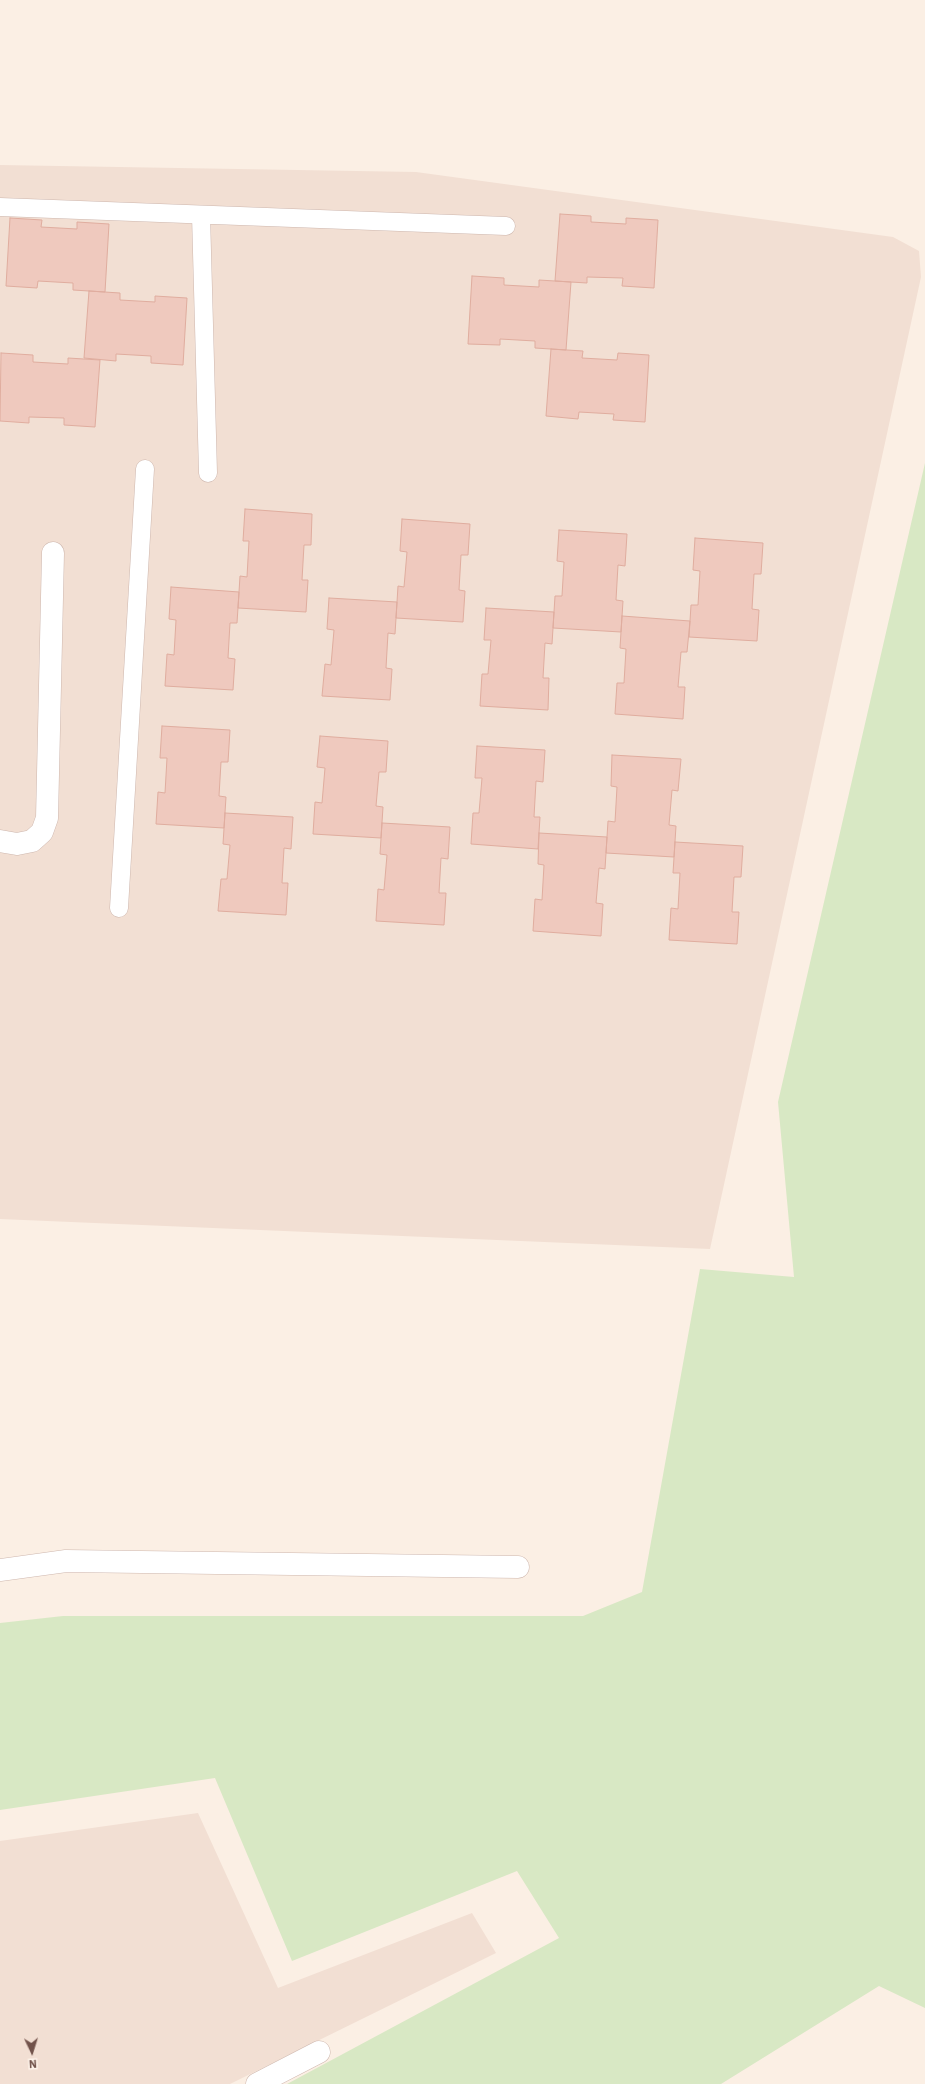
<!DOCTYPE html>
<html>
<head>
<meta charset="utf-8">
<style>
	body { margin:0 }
	#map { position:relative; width:925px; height:2084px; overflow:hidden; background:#fbefe4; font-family:"IBM Plex Sans",sans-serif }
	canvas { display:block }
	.north { position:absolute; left:12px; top:2032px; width:40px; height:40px; -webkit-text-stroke:3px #fef3ea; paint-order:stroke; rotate:176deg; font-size:11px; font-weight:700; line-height:16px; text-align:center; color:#72534b }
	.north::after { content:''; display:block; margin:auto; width:14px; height:18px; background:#72534b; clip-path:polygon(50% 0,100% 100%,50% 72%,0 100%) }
</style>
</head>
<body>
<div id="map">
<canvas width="925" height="2084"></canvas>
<div class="north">N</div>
</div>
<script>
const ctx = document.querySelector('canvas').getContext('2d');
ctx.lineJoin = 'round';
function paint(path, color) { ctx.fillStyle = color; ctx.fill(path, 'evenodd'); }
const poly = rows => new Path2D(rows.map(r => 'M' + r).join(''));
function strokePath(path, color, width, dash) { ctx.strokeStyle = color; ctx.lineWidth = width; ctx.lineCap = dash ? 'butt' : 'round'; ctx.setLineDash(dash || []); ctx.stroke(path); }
const residential = poly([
	[0,165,416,172,893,237,919,251,921,277,710,1249,0,1219],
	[198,1813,278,1988,472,1913,496,1953,230,2084,0,2084,0,1841]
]);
const green = poly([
	[925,463,925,2008,879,1986,721,2084,287,2084,559,1938,517,1871,292,1961,215,1778,0,1810,0,1623,63,1616,583,1616,642,1592,700,1269,794,1277,778,1102]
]);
const building = poly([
	[560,214,591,216,591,222,626,224,626,218,658,220,654,288,622,286,623,278,587,277,587,283,555,281,560,214],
	[10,218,42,220,41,227,77,229,77,222,109,224,105,292,73,290,73,283,38,281,37,288,6,286,10,218],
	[472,276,504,278,504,285,539,287,539,280,571,282,566,350,535,348,535,341,500,339,500,345,468,344,472,276],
	[89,291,120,293,120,300,155,302,155,296,187,298,183,365,151,363,151,356,116,354,116,361,84,358,89,291],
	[551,349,583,351,582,358,617,360,618,353,649,355,645,422,613,420,614,414,579,412,578,419,546,416,551,349],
	[1,353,33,355,33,362,68,364,68,358,100,360,95,427,64,425,64,418,29,417,29,423,0,421,1,353],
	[245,509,312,514,311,545,304,545,302,580,308,580,306,612,238,608,240,576,247,577,249,541,243,541,245,509],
	[402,519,470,524,468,555,461,555,459,590,465,591,463,622,396,618,398,586,404,587,407,552,400,551,402,519],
	[559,530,627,534,625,566,618,565,616,600,623,601,621,632,553,628,555,596,562,596,564,562,557,561,559,530],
	[695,538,763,543,761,574,754,574,752,609,759,610,757,641,689,637,691,605,698,605,700,571,693,570,695,538],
	[171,587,239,592,237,623,230,623,228,658,235,659,233,690,165,686,167,654,174,655,176,620,169,619,171,587],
	[329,598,397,602,395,634,388,633,386,668,392,669,390,700,322,696,325,664,331,665,334,630,327,629,329,598],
	[486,608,554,612,552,644,545,643,543,678,549,678,548,710,480,706,482,674,488,674,491,640,484,640,486,608],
	[622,616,690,621,687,652,681,652,678,687,685,687,683,719,615,714,617,683,624,683,626,649,620,648,622,616],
	[162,726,230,730,228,762,221,762,219,796,226,797,224,828,156,824,158,792,165,793,167,758,160,758,162,726],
	[320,736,388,741,386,772,379,772,376,806,383,807,381,838,313,834,315,802,322,803,325,768,317,767,320,736],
	[477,746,545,750,543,782,536,781,534,817,540,817,538,849,471,844,473,813,479,813,482,778,475,778,477,746],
	[612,755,681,759,678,791,672,790,669,825,676,826,674,857,606,853,608,821,615,822,617,787,611,786,612,755],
	[225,813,293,817,291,849,284,848,282,883,288,883,286,915,218,911,221,879,227,879,230,845,223,844,225,813],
	[382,823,450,827,448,859,441,858,439,893,446,893,444,925,376,921,378,889,384,890,387,855,380,854,382,823],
	[539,833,607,837,605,869,599,868,596,903,603,904,601,936,533,931,535,899,542,900,544,865,538,864,539,833],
	[675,842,743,846,741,877,734,877,732,912,739,912,737,944,669,940,671,908,678,909,680,873,673,873,675,842]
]);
const lane = poly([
	[0,207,506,226],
	[201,215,208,473],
	[119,908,145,469]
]);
const street = poly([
	[0,841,17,844,32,841,42,832,47,818,53,553],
	[0,1570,66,1561,518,1567],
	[257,2084,319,2052]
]);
paint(residential, '#f2dfd3');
paint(green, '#d8e8c4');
paint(building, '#efc9be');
strokePath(building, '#e0ad9f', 1);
strokePath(lane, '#ceb7ae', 19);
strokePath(street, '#ceb7ae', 23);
strokePath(lane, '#fff', 18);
strokePath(street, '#fff', 22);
</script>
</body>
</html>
